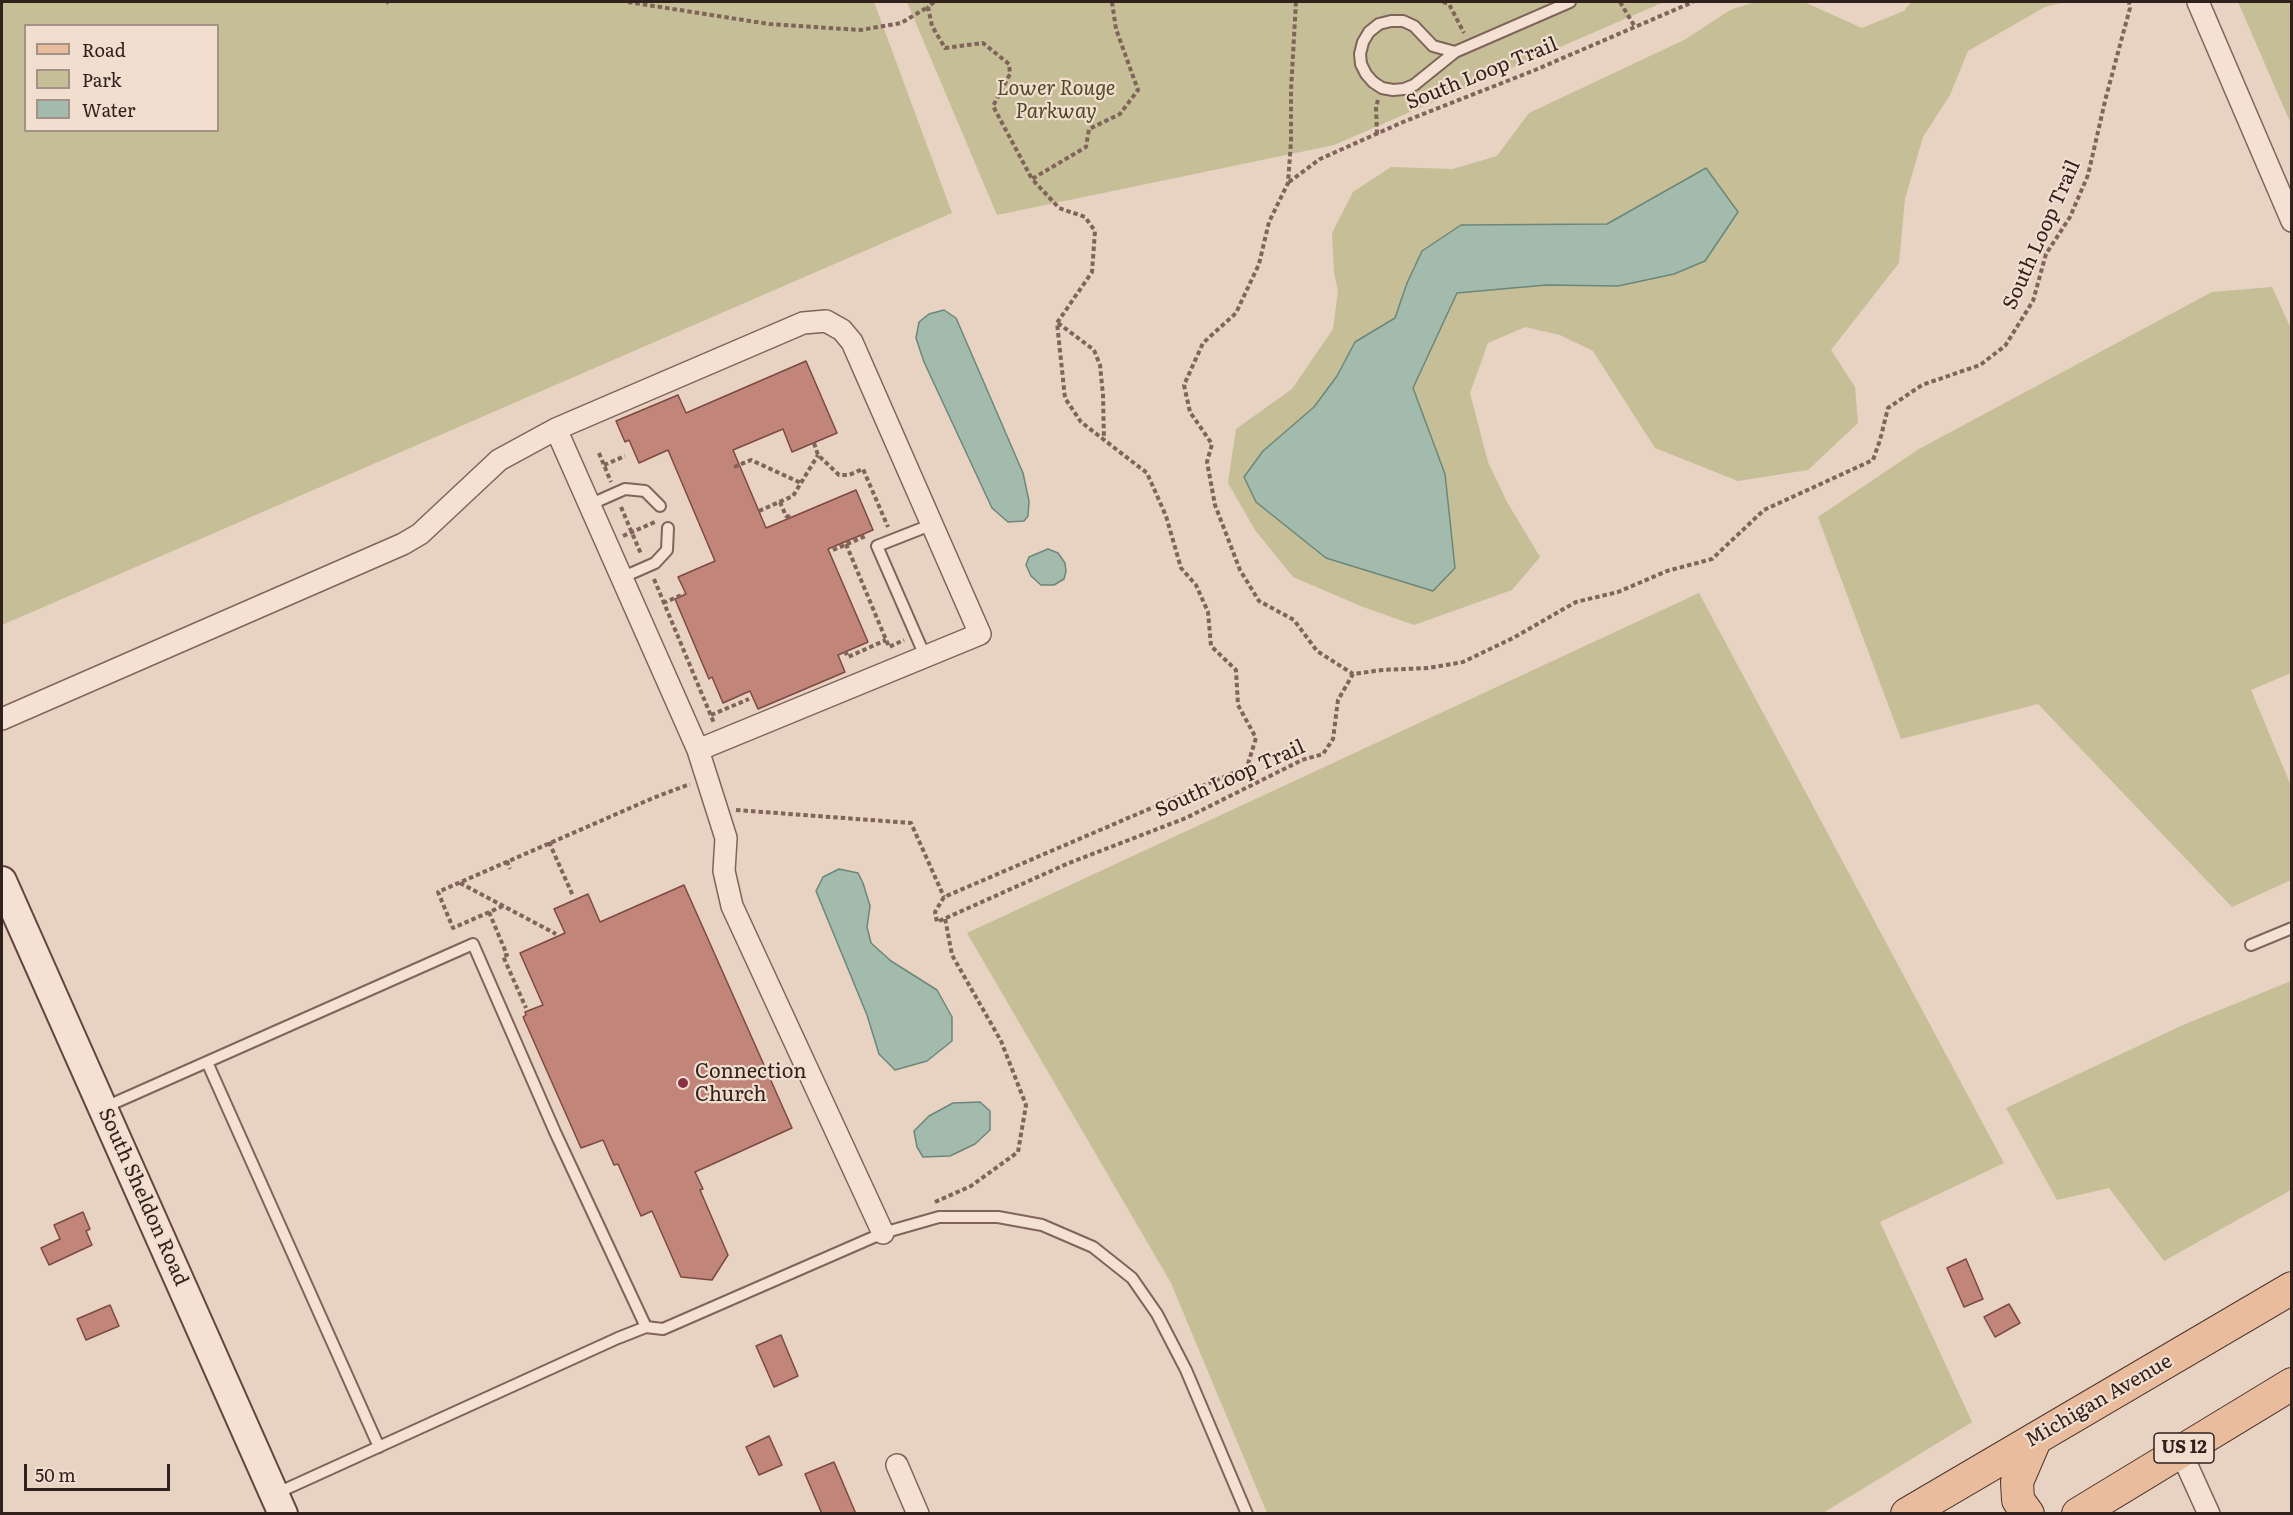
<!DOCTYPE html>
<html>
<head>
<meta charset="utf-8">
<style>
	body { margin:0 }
	#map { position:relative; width:2293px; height:1515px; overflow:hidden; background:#e8d2c1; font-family:Literata,serif }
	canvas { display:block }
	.frame { position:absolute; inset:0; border:3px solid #31211d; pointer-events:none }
	.legend { position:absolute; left:24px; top:24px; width:195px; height:108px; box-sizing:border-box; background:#f1decf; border:2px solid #a49288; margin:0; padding:8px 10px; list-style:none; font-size:18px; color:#31211d }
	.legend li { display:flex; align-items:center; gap:12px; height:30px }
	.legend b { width:30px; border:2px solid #a49288 }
	.scale { position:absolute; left:24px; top:1464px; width:146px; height:27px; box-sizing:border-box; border:3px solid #31211d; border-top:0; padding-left:8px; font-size:18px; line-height:21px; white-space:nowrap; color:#31211d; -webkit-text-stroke:4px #f1decf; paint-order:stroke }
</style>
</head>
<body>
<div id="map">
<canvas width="2293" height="1515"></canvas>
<div class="frame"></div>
<ul class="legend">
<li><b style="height:8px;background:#e8bc9c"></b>Road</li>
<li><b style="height:16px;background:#c5be96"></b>Park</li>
<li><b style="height:16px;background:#a3bbad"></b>Water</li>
</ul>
<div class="scale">50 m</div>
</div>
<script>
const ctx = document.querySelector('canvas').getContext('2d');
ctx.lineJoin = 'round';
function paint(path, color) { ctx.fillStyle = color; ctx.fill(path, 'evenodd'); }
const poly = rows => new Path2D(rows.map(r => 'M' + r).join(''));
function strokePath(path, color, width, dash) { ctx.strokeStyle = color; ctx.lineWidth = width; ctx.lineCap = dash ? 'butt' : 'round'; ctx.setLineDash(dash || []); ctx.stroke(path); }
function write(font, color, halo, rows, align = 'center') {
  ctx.font = font + ' Literata,serif'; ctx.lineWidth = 4.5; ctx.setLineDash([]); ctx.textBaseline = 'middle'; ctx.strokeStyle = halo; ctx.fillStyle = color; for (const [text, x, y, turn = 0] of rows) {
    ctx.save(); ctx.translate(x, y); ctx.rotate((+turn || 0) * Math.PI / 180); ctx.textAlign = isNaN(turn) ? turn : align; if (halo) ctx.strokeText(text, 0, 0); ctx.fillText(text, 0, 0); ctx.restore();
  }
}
const green = poly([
	[2,2,874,2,952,213,2,625],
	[26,26,218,26,218,130,26,130],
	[907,2,1664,2,1334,145,997,215],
	[1755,2,1804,2,1862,28,1904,11,1911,2,2064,2,2045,7,1968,51,1950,95,1923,137,1905,199,1899,263,1831,350,1855,387,1858,423,1808,470,1738,481,1655,448,1593,351,1560,335,1525,327,1488,343,1470,393,1488,462,1507,502,1540,557,1512,590,1414,625,1363,607,1293,577,1255,530,1228,483,1236,429,1292,389,1333,329,1338,291,1334,273,1332,233,1353,192,1391,167,1453,169,1497,156,1529,113,1686,39,1730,10],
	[1706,169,1618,286,1546,285,1457,292,1413,388,1445,474,1455,567,1433,591,1279,520,1256,502,1263,451,1314,407,1337,376,1355,342,1395,318,1407,283,1422,251,1461,225,1607,224],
	[2238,2,2291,2,2291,124],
	[2272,287,2292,331,2291,673,2251,690,2291,786,2291,880,2232,907,2038,704,1901,739,1818,517,1919,449,2212,292],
	[1699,593,2004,1163,1880,1222,1972,1422,1823,1513,1267,1513,1171,1283,967,933],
	[2291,981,2291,1190,2164,1261,2109,1188,2057,1200,2006,1108,2183,1025]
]);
const water = poly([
	[1706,168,1738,212,1705,261,1674,274,1618,286,1546,285,1457,293,1413,388,1445,474,1455,568,1433,591,1326,558,1256,502,1244,477,1263,451,1314,407,1337,376,1355,342,1395,318,1407,283,1422,251,1461,225,1607,224,1706,168],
	[944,310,956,318,1023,473,1029,501,1028,516,1024,521,1008,522,992,508,924,362,916,338,919,322,929,314,944,310],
	[1048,549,1058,553,1065,563,1066,571,1064,579,1054,585,1041,585,1031,576,1026,565,1029,557,1048,549],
	[839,869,858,873,863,883,870,906,867,927,871,943,891,961,937,990,952,1017,952,1041,927,1061,895,1070,879,1054,867,1015,816,891,823,877,839,869],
	[980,1102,990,1111,990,1130,975,1144,950,1156,923,1157,917,1147,914,1131,929,1116,953,1103,980,1102]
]);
const building = poly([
	[806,361,837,433,792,452,783,429,733,450,766,528,856,490,873,530,828,549,868,642,838,655,845,672,758,709,750,691,723,703,712,677,709,679,675,599,686,594,678,577,715,561,668,450,639,463,629,440,625,442,616,421,678,395,686,413,806,361],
	[684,885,792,1128,695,1172,703,1189,700,1190,728,1255,712,1280,681,1277,652,1211,641,1216,618,1164,614,1165,603,1140,581,1148,523,1017,526,1015,525,1012,543,1005,520,953,565,933,554,909,588,894,600,922,684,885],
	[83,1212,90,1229,86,1231,92,1245,49,1265,41,1248,60,1239,54,1225,83,1212],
	[1966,1259,1983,1299,1964,1307,1947,1268,1966,1259],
	[2009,1304,2020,1323,1995,1337,1984,1317,2009,1304],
	[110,1305,119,1326,86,1340,77,1319,110,1305],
	[781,1335,798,1376,774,1387,756,1346,781,1335],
	[769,1436,782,1465,759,1475,746,1447,769,1436],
	[834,1462,856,1514,822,1514,805,1474,834,1462]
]);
const path = poly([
	[628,2,769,24,861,30,901,23,928,7],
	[934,2,928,7,932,26,945,48,983,43,1009,64,1010,74,993,106,1032,179],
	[1112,2,1116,29,1138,90,1120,114,1089,129,1086,147,1032,179,1059,208,1085,217,1095,231,1092,272,1057,323,1065,398,1081,422,1147,473,1166,516,1181,568,1196,585,1208,612,1211,646,1236,670,1238,705,1256,738,1247,767,944,897,935,912,937,922,1069,863,1186,818,1302,760,1323,754,1333,739,1338,700,1353,674,1382,670,1428,668,1463,662,1513,638,1576,602,1618,592,1667,571,1712,559,1764,510,1873,460,1880,440,1888,408,1922,385,1980,365,2005,346,2033,301,2046,254,2070,217,2088,175,2106,97,2130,8,2129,2],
	[1296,2,1291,90,1291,141,1288,183,1269,222,1259,264,1236,313,1203,343,1184,385,1190,412,1212,444,1207,462,1215,505,1240,570,1259,601,1294,620,1317,651,1353,674],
	[1443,2,1449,4,1464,33],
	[1620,2,1635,27],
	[386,3,388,2],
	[1377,134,1376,107,1378,100],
	[1289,182,1320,159,1403,122,1535,70,1693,2],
	[1058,323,1094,350,1100,365,1103,395,1104,440],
	[814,443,818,455,839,475,849,475,863,469,888,527],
	[599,453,611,482],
	[604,465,625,456],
	[734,467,751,460,801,483],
	[780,502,786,516,792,517],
	[621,507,641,554],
	[759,511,793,496,818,455],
	[623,536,655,522],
	[846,544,889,647,904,640],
	[833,550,866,536],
	[654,579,714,723],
	[663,603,684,594],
	[845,651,848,657,886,640],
	[711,715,749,699],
	[736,810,911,823,944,897],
	[549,842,573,896],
	[507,861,510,869],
	[460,883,556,934],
	[503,906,453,928,438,892,653,798,690,784],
	[489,912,507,955,503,956,526,1008],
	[935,1202,971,1186,1018,1152,1026,1105,1001,1041,952,955,945,918]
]);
const lane = poly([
	[1391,21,1403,21,1414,26,1433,46,1455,52,1414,85,1404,89,1393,90,1382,88,1373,82,1366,74,1361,64,1360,54,1363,42,1369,32,1379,24,1391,21],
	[1455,52,1570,2],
	[589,505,625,489,645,491,660,506],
	[621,578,655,563,667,550,668,528],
	[925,656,877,546,933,524],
	[2251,945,2292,928],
	[207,1062,379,1447],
	[103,1108,473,944,555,1132,646,1327],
	[275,1494,618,1338,646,1327,663,1329,883,1233,939,1217,998,1217,1042,1225,1093,1247,1132,1278,1157,1314,1186,1370,1247,1514]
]);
const street = poly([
	[2198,2,2292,221],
	[556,429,698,750],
	[2,719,403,544,420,534,499,460,556,429,803,323,826,321,842,330,852,342,980,634,698,750,726,838,724,871,732,906,883,1233],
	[2180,1450,2209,1514],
	[897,1465,918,1514]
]);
const secondary = poly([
	[2,881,283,1514]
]);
const primary = poly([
	[1907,1514,2292,1288],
	[2028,1514,2018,1500,2017,1482,2036,1438],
	[2078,1514,2292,1384]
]);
const markers = [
	[683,1083,6,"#883149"]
];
const shields = [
	[2184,1448,60]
];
const shieldNames = [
	["US 12",2184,1448]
];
const streetNames = [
	["South Loop Trail",1482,74,-22],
	["South Loop Trail",2042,235,-66],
	["South Loop Trail",1230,779,-24],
	["South Sheldon Road",143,1197,66],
	["Michigan Avenue",2099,1401,-30]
];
const parkNames = [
	["Lower Rouge",1056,89],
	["Parkway",1056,112]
];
const poiNames = [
	["Connection",695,1072],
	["Church",695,1095]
];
paint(green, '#c5be96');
paint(water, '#a3bbad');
strokePath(water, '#6b8779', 1.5);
paint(building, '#c2857a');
strokePath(building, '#7c4a43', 1.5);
strokePath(lane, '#80645a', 14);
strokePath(street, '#80645a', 24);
strokePath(secondary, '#61463e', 32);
strokePath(primary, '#4d352e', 34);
strokePath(path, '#80645a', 4, [4.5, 3]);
strokePath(lane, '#f4e1d3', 10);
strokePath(street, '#f4e1d3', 21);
strokePath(secondary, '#f4e1d3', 28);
strokePath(primary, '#e8bc9c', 32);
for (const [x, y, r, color] of markers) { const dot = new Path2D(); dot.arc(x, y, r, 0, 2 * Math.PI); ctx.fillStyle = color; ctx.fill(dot); strokePath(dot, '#f1decf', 2); }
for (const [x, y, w] of shields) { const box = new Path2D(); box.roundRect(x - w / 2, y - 15, w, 30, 4.5); ctx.fillStyle = '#f1decf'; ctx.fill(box); strokePath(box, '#31211d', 1.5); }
write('bold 18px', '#31211d', null, shieldNames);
write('20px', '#31211d', '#f1decf', streetNames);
write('italic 20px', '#4b4a26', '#f1decf', parkNames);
write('20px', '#31211d', '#f1decf', poiNames, 'left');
</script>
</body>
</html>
